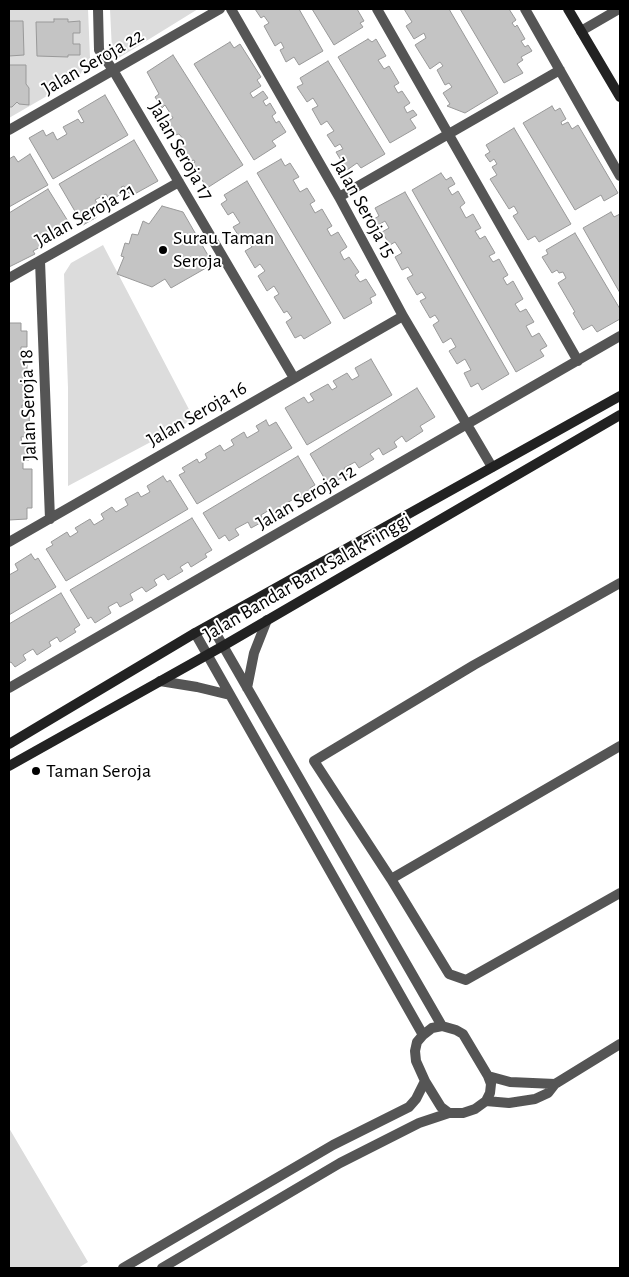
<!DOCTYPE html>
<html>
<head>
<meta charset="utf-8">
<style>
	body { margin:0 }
	#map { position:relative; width:629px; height:1277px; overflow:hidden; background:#fff; font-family:"Alegreya Sans",sans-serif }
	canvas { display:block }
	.frame { position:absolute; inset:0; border:10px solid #000; pointer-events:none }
</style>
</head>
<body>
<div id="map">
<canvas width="629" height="1277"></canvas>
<div class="frame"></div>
</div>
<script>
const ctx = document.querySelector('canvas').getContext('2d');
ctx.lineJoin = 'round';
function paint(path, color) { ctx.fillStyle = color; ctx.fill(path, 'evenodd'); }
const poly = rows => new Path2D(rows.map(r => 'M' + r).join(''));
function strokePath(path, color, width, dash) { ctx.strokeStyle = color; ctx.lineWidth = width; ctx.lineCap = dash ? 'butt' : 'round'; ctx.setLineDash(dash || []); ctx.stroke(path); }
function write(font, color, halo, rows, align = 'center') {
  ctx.font = font + ' "Alegreya Sans",sans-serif'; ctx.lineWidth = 4; ctx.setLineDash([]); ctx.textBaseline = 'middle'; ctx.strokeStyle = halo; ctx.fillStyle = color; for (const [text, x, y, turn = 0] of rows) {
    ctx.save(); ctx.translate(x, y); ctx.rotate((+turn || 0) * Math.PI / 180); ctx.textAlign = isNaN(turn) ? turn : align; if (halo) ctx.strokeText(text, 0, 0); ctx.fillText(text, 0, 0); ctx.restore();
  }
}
const green = poly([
	[9,9,88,9,90,58,78,78,9,118],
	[110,9,198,9,117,59,113,57,112,51],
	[103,245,194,419,68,486,68,388,64,274,71,263],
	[9,1128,88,1262,78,1268,9,1268]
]);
const building = poly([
	[255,9,299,9,323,51,299,65,294,57,286,62,280,50,284,48,281,42,275,46,264,26,269,23,264,16,261,18,255,9],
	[312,9,357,9,364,21,360,23,363,27,334,45,312,9],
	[404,9,449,9,498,93,465,113,447,106,450,104,443,93,452,87,449,83,445,85,437,70,443,66,440,62,430,69,415,45,426,38,424,33,414,39,406,26,412,22,404,9],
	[460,9,509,9,516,20,512,23,515,27,517,25,525,39,521,41,525,47,528,45,532,51,521,57,523,60,517,64,523,73,504,83,460,9],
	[54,19,68,19,68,22,80,21,80,33,73,33,73,44,80,44,80,55,68,55,68,57,37,56,36,22,54,22,54,19],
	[9,21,23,21,24,55,9,56,9,21],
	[368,39,372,42,376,39,386,56,378,60,384,69,389,66,399,83,394,86,398,93,402,91,410,103,404,107,407,113,413,110,417,115,410,119,416,128,390,143,338,57,368,39],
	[230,42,234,48,240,44,261,77,257,80,261,86,250,93,253,98,263,91,268,98,263,101,266,106,270,103,276,113,272,116,276,123,279,121,286,132,272,141,276,146,254,160,194,64,230,42],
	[173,55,243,165,207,188,192,164,195,162,194,160,188,163,176,145,184,140,179,134,175,135,167,122,173,118,165,105,162,108,155,97,159,94,147,72,173,55],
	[328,61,385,154,361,168,357,163,347,170,336,152,343,149,340,144,335,147,327,135,334,131,327,121,321,125,312,109,318,106,313,98,307,102,297,87,303,84,300,78,328,61],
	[9,65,26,65,26,84,29,88,29,105,19,104,17,102,12,107,9,107,9,65],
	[105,95,128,135,53,179,29,138,43,130,46,136,53,132,57,140,67,134,63,127,78,119,81,123,84,122,78,111,105,95],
	[552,106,555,111,560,108,566,119,561,122,562,125,568,122,572,129,578,125,618,193,604,201,601,195,575,210,523,123,552,106],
	[514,128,571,224,539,242,535,236,528,240,513,216,518,213,514,206,509,209,490,179,497,175,492,167,497,164,494,159,490,162,485,155,490,152,486,145,514,128],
	[134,140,158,181,131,196,124,186,121,187,124,192,110,201,106,194,95,200,100,207,93,211,97,217,83,225,59,184,134,140],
	[30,154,48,185,9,207,9,159,14,156,18,162,30,154],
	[281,159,285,166,290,163,299,177,293,180,300,192,307,188,315,201,310,204,315,213,322,209,332,226,327,229,331,236,338,232,347,247,340,252,344,260,349,257,359,272,355,275,360,282,366,279,376,295,370,298,372,303,344,319,257,173,281,159],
	[441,173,446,180,451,177,455,184,448,188,452,195,458,191,465,203,460,207,466,218,473,214,481,228,475,231,480,239,485,236,495,253,489,256,493,262,499,259,508,275,503,278,507,285,513,281,523,299,515,304,520,312,526,309,534,322,526,326,532,337,539,333,547,346,540,350,544,356,516,372,412,190,441,173],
	[247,181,331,323,304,339,301,335,295,338,286,322,292,318,287,311,284,313,274,297,279,294,274,286,267,291,258,276,265,271,260,264,255,268,245,251,252,247,246,238,242,241,233,227,240,223,233,212,228,215,221,204,227,200,224,195,247,181],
	[48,189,71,226,48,240,44,235,41,237,46,244,33,251,35,254,9,267,9,213,48,189],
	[405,192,509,374,482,390,478,383,471,387,464,373,471,370,465,359,457,364,449,351,456,347,451,338,443,343,433,325,439,321,435,315,430,318,420,301,426,298,422,292,417,295,407,278,413,275,408,267,402,270,395,257,402,253,395,242,390,245,382,232,389,228,385,221,378,225,374,219,379,216,375,208,405,192],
	[162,206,183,212,213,264,171,288,165,279,152,287,117,274,124,257,121,256,125,243,129,244,132,234,138,235,143,221,149,224,162,206],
	[611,212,614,217,620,214,620,293,583,228,611,212],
	[575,233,620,309,620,319,597,332,592,325,583,330,573,313,575,312,558,283,566,278,563,272,559,273,557,270,552,273,542,257,548,254,546,250,575,233],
	[9,323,21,323,21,331,27,331,27,347,21,347,21,360,27,360,27,378,22,378,22,385,28,385,28,405,22,405,22,414,29,414,30,436,21,437,22,443,29,443,29,460,23,460,23,469,32,469,32,508,27,508,27,519,9,520,9,323],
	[371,359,392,395,307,445,285,408,304,397,308,403,314,400,310,394,328,384,332,390,337,387,333,381,347,373,352,380,359,376,355,368,371,359],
	[417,388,435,417,420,426,423,431,406,442,402,436,394,442,397,447,383,455,379,448,370,454,374,459,359,468,355,462,344,468,348,474,336,481,333,476,326,481,310,454,417,388],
	[266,420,269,426,276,422,292,448,197,504,179,475,185,472,182,468,197,459,199,463,207,458,205,454,220,445,224,451,234,445,231,440,244,432,247,438,259,431,256,426,266,420],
	[298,456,315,485,310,488,313,493,298,502,295,498,287,503,289,507,274,516,271,509,261,515,264,521,251,528,248,522,235,529,239,535,229,541,225,535,219,539,203,513,298,456],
	[163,476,167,482,170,480,188,509,66,581,46,549,53,545,51,542,67,532,70,537,78,532,75,528,90,519,94,525,104,519,101,514,112,507,116,512,128,505,125,499,138,492,141,497,150,492,147,486,163,476],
	[192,518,212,550,205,554,207,557,191,567,188,562,180,567,183,571,168,580,164,574,154,580,157,585,146,592,142,587,130,594,133,600,120,607,117,602,108,607,111,613,95,623,91,617,88,619,70,590,192,518],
	[31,554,35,560,38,558,56,587,9,615,9,575,18,570,15,564,31,554],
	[61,593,80,625,74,629,76,632,60,642,57,637,49,642,51,646,37,655,33,649,23,655,26,660,15,667,11,662,9,663,9,624,61,593]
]);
const street = poly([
	[98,9,99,50,113,70,294,378],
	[231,9,339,197,403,316,492,467],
	[377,9,578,361],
	[525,9,620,176],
	[581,31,619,9],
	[9,130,220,9],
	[339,197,560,70],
	[40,261,50,519],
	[9,278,179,182],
	[9,542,403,316],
	[620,583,474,665,314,761,391,879,449,974,466,980,620,893],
	[211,625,442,1026],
	[195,633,423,1035],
	[160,681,197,687,230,695],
	[9,688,620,336],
	[247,688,254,653,267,620],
	[391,879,620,746],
	[442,1026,456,1030,463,1034,488,1076,491,1084,490,1093,486,1101,475,1109,463,1113,449,1113,441,1107,425,1081,416,1061,415,1051,417,1042,423,1035,432,1028,442,1026],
	[488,1076,510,1082,555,1084],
	[486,1101,509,1103,535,1099,548,1093,555,1084,620,1044],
	[123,1268,333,1145,409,1107,416,1099,425,1081],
	[162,1268,340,1163,419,1123,449,1113]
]);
const secondary = poly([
	[568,9,620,97],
	[9,744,195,633,620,396],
	[9,766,223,646,620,415]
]);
const markers = [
	[163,250,5,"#000"],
	[36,771,5,"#000"]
];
const streetNames = [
	["Jalan Seroja 22",93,62,-30],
	["Jalan Seroja 17",181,151,60],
	["Jalan Seroja 15",364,208,61],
	["Jalan Seroja 21",85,215,-29],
	["Jalan Seroja 18",28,405,-92],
	["Jalan Seroja 16",197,414,-30],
	["Jalan Seroja 12",306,497,-30],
	["Jalan Bandar Baru Salak Tinggi",307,577,-30]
];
const poiNames = [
	["Surau Taman",173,238],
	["Seroja",173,261],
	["Taman Seroja",46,771]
];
paint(green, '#dcdcdc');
paint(building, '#c4c4c4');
strokePath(building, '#999', 1);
strokePath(street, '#555', 10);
strokePath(secondary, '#222', 10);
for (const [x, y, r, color] of markers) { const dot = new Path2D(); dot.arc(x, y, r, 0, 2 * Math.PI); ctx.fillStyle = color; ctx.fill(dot); strokePath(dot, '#fff', 2); }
write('20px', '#000', '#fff', streetNames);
write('20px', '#000', '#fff', poiNames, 'left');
</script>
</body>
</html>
